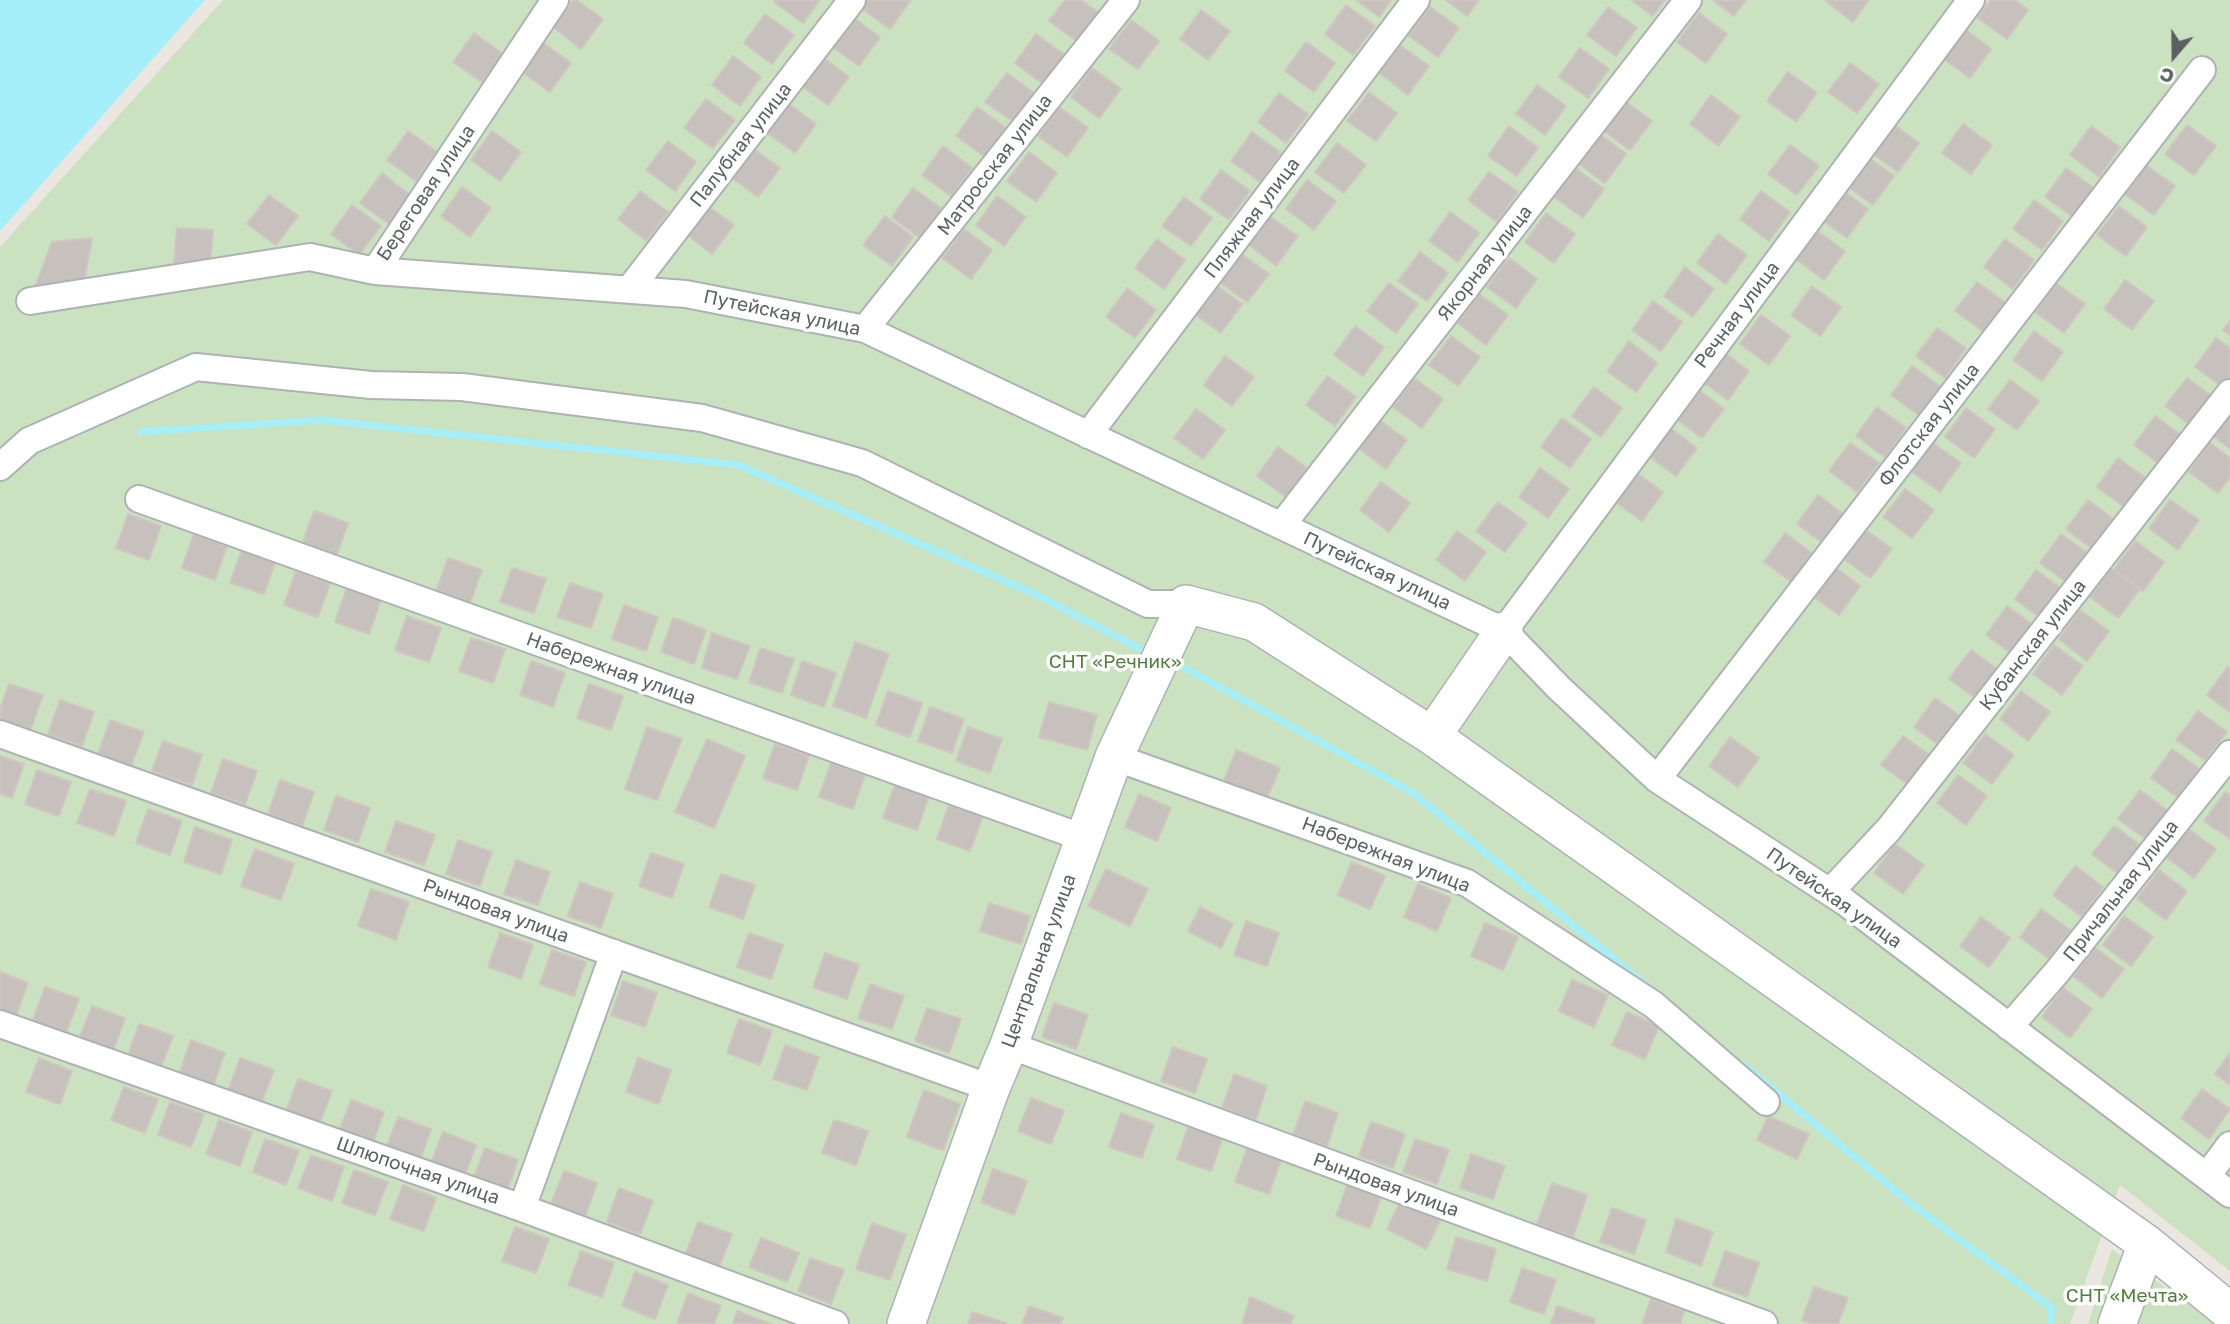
<!DOCTYPE html>
<html>
<head>
<meta charset="utf-8">
<style>
	body { margin:0 }
	#map { position:relative; width:2230px; height:1324px; overflow:hidden; background:#ece6e1; font-family:"Golos Text",sans-serif }
	canvas { display:block }
	.north { position:absolute; left:2139px; top:21px; width:70px; height:70px; -webkit-text-stroke:5px #fff; paint-order:stroke; rotate:200deg; font-size:19px; font-weight:700; line-height:28px; text-align:center; color:#5a6061 }
	.north::after { content:''; display:block; margin:auto; width:24px; height:32px; background:#5a6061; clip-path:polygon(50% 0,100% 100%,50% 72%,0 100%) }
</style>
</head>
<body>
<div id="map">
<canvas width="2230" height="1324"></canvas>
<div class="north">С</div>
</div>
<script>
const ctx = document.querySelector('canvas').getContext('2d');
ctx.lineJoin = 'round';
function paint(path, color) { ctx.fillStyle = color; ctx.fill(path, 'evenodd'); }
const poly = rows => new Path2D(rows.map(r => 'M' + r).join(''));
function strokePath(path, color, width, dash) { ctx.strokeStyle = color; ctx.lineWidth = width; ctx.lineCap = dash ? 'butt' : 'round'; ctx.setLineDash(dash || []); ctx.stroke(path); }
function write(font, color, halo, rows, align = 'center') {
  ctx.font = font + ' "Golos Text",sans-serif'; ctx.lineWidth = 7; ctx.setLineDash([]); ctx.textBaseline = 'middle'; ctx.strokeStyle = halo; ctx.fillStyle = color; for (const [text, x, y, turn = 0] of rows) {
    ctx.save(); ctx.translate(x, y); ctx.rotate((+turn || 0) * Math.PI / 180); ctx.textAlign = isNaN(turn) ? turn : align; if (halo) ctx.strokeText(text, 0, 0); ctx.fillText(text, 0, 0); ctx.restore();
  }
}
const green = poly([
	[223,0,2230,0,2230,1271,2120,1185,2070,1324,0,1324,0,247],
	[2112,1249,2216,1324,2088,1324]
]);
const water = poly([
	[0,0,205,0,0,231]
]);
const stream = poly([
	[141,432,322,420,738,465,1035,594,1146,652],
	[1174,662,1413,793,1648,987],
	[1744,1065,1906,1200,2052,1308,2050,1324]
]);
const building = poly([
	[573,0,576,0,603,19,581,49,553,27,573,0],
	[776,0,820,0,803,23,774,2,776,0],
	[867,0,911,0,890,29,861,8,867,0],
	[1065,0,1081,0,1099,13,1078,42,1049,21,1065,0],
	[1356,0,1391,0,1379,17,1356,0],
	[1446,0,1479,0,1467,16,1446,0],
	[1631,0,1665,0,1653,16,1631,0],
	[1713,0,1746,0,1734,16,1713,0],
	[1825,0,1869,0,1853,22,1825,0],
	[1991,0,2015,0,2028,10,2007,39,1978,18,1991,0],
	[1346,5,1375,26,1353,55,1325,34,1346,5],
	[1430,7,1459,28,1438,57,1409,36,1430,7],
	[1608,7,1637,28,1616,56,1587,35,1608,7],
	[1201,10,1230,31,1208,60,1180,39,1201,10],
	[1699,13,1727,34,1706,63,1677,42,1699,13],
	[765,14,794,35,772,64,744,43,765,14],
	[851,16,880,37,859,66,830,45,851,16],
	[1131,20,1159,41,1138,69,1109,49,1131,20],
	[1963,28,1991,49,1970,78,1941,57,1963,28],
	[474,33,503,54,482,82,453,62,474,33],
	[1036,34,1065,55,1043,84,1015,63,1036,34],
	[542,42,571,63,550,92,521,71,542,42],
	[1306,42,1335,63,1314,92,1285,71,1306,42],
	[1400,45,1429,66,1408,95,1379,73,1400,45],
	[1580,48,1609,69,1588,98,1559,77,1580,48],
	[820,55,849,77,828,105,799,84,820,55],
	[733,56,761,77,740,106,712,85,733,56],
	[1850,63,1879,84,1857,113,1828,92,1850,63],
	[1092,68,1121,89,1099,118,1071,97,1092,68],
	[1788,72,1817,93,1796,122,1767,101,1788,72],
	[1007,73,1035,94,1014,122,985,102,1007,73],
	[1537,85,1566,106,1545,135,1516,114,1537,85],
	[1369,92,1397,113,1376,141,1347,121,1369,92],
	[1279,93,1308,114,1286,143,1258,122,1279,93],
	[1711,95,1740,117,1718,146,1690,124,1711,95],
	[706,99,735,120,713,148,684,128,706,99],
	[1623,100,1652,121,1630,150,1601,129,1623,100],
	[787,103,816,124,795,153,766,132,787,103],
	[977,107,1006,128,985,157,956,136,977,107],
	[1059,107,1088,128,1067,157,1038,136,1059,107],
	[1890,122,1919,143,1898,172,1869,151,1890,122],
	[1963,124,1992,145,1971,174,1942,153,1963,124],
	[2187,125,2216,146,2194,175,2165,154,2187,125],
	[1509,126,1538,148,1517,176,1488,156,1509,126],
	[2091,126,2120,147,2099,177,2070,155,2091,126],
	[408,131,437,152,416,181,387,160,408,131],
	[492,131,521,152,500,181,471,160,492,131],
	[1252,132,1281,153,1260,182,1231,161,1252,132],
	[1598,133,1626,154,1605,183,1576,162,1598,133],
	[668,141,696,162,675,191,646,170,668,141],
	[1337,143,1366,165,1344,193,1315,172,1337,143],
	[1790,145,1819,166,1797,195,1768,174,1790,145],
	[943,146,972,168,951,196,922,175,943,146],
	[751,147,780,168,758,197,729,176,751,147],
	[1029,152,1057,173,1036,202,1007,181,1029,152],
	[1865,155,1894,176,1873,205,1844,184,1865,155],
	[2146,165,2175,186,2154,215,2125,194,2146,165],
	[1575,168,1604,189,1583,218,1554,197,1575,168],
	[2066,168,2095,189,2074,218,2045,197,2066,168],
	[1221,170,1250,191,1229,220,1200,199,1221,170],
	[1489,172,1518,192,1497,222,1468,200,1489,172],
	[382,173,410,195,389,224,360,203,382,173],
	[1307,180,1336,201,1314,230,1286,209,1307,180],
	[462,187,491,208,470,237,441,216,462,187],
	[913,188,942,209,920,238,892,217,913,188],
	[1840,188,1868,209,1847,238,1818,217,1840,188],
	[640,191,668,212,647,241,618,219,640,191],
	[1761,191,1790,212,1769,241,1740,219,1761,191],
	[269,195,298,216,276,245,247,224,269,195],
	[997,196,1026,217,1004,246,976,225,997,196],
	[1184,197,1212,218,1191,246,1162,226,1184,197],
	[2034,200,2063,221,2042,250,2013,229,2034,200],
	[705,204,734,225,712,254,684,232,705,204],
	[352,205,381,226,359,255,331,234,352,205],
	[2119,206,2147,227,2126,256,2097,235,2119,206],
	[1450,212,1479,233,1458,262,1429,241,1450,212],
	[1546,213,1575,234,1554,263,1525,242,1546,213],
	[885,216,913,237,892,266,863,245,885,216],
	[1269,216,1298,236,1276,266,1248,244,1269,216],
	[177,228,213,230,210,265,174,262,177,228],
	[964,229,992,250,971,279,942,258,964,229],
	[1816,230,1845,251,1824,280,1795,258,1816,230],
	[1718,234,1747,255,1726,284,1697,263,1718,234],
	[92,238,84,282,34,290,52,242,92,238],
	[1157,239,1185,260,1164,289,1135,268,1157,239],
	[2005,239,2034,260,2013,289,1984,267,2005,239],
	[1420,252,1448,273,1427,301,1398,281,1420,252],
	[1240,253,1269,274,1247,302,1218,281,1240,253],
	[1509,258,1537,279,1516,308,1487,287,1509,258],
	[1685,267,1714,289,1693,317,1664,296,1685,267],
	[2125,280,2154,301,2132,330,2104,309,2125,280],
	[1977,282,2006,303,1984,332,1955,311,1977,282],
	[1213,283,1242,304,1221,333,1192,312,1213,283],
	[1389,283,1418,304,1396,333,1367,311,1389,283],
	[2056,283,2085,304,2064,333,2035,312,2056,283],
	[1812,286,1841,307,1820,336,1791,315,1812,286],
	[1127,288,1156,310,1135,338,1106,317,1127,288],
	[1479,294,1508,315,1486,345,1458,323,1479,294],
	[1653,301,1682,322,1661,351,1632,330,1653,301],
	[1761,315,1790,336,1769,365,1740,344,1761,315],
	[2230,321,2230,335,2223,330,2230,321],
	[1355,326,1384,347,1363,376,1334,355,1355,326],
	[1937,328,1966,348,1945,378,1916,356,1937,328],
	[2034,331,2063,352,2042,381,2013,360,2034,331],
	[1451,336,1480,357,1458,386,1429,365,1451,336],
	[2216,338,2230,348,2230,379,2224,388,2195,367,2216,338],
	[1629,341,1657,363,1636,392,1607,371,1629,341],
	[1720,349,1749,371,1728,400,1699,379,1720,349],
	[1225,356,1254,377,1232,406,1204,385,1225,356],
	[1912,366,1941,387,1920,416,1891,395,1912,366],
	[1327,376,1356,397,1335,426,1306,405,1327,376],
	[1414,378,1443,399,1422,428,1393,407,1414,378],
	[2187,378,2216,399,2194,428,2165,406,2187,378],
	[2010,380,2039,401,2017,430,1988,409,2010,380],
	[1594,387,1622,408,1601,437,1572,416,1594,387],
	[1695,387,1724,409,1702,438,1674,417,1695,387],
	[1877,407,1906,428,1885,457,1856,436,1877,407],
	[1966,408,1995,429,1974,458,1945,437,1966,408],
	[1196,409,1225,430,1203,459,1174,438,1196,409],
	[2230,415,2230,448,2214,437,2230,415],
	[2155,416,2184,437,2162,466,2134,445,2155,416],
	[1562,418,1591,439,1570,468,1541,447,1562,418],
	[1378,419,1407,440,1386,469,1357,447,1378,419],
	[1668,426,1697,448,1676,476,1647,455,1668,426],
	[1932,442,1961,463,1940,492,1911,471,1932,442],
	[1850,443,1879,463,1857,492,1829,471,1850,443],
	[2210,443,2230,458,2230,477,2218,493,2189,472,2210,443],
	[1278,447,1307,468,1286,497,1257,476,1278,447],
	[2118,458,2147,479,2126,508,2097,487,2118,458],
	[1540,468,1569,489,1548,518,1519,497,1540,468],
	[1634,471,1663,492,1642,521,1613,500,1634,471],
	[1381,482,1410,503,1389,532,1360,510,1381,482],
	[1905,489,1934,510,1912,538,1883,517,1905,489],
	[1818,495,1847,517,1826,545,1797,524,1818,495],
	[2088,500,2116,521,2095,551,2066,529,2088,500],
	[2170,500,2199,520,2178,550,2149,528,2170,500],
	[1498,502,1527,523,1505,552,1476,531,1498,502],
	[314,511,348,523,336,557,302,545,314,511],
	[128,514,161,526,149,560,116,548,128,514],
	[1863,528,1892,549,1870,578,1841,557,1863,528],
	[1457,531,1486,552,1465,581,1436,560,1457,531],
	[1785,533,1814,555,1793,583,1764,562,1785,533],
	[194,534,227,546,215,580,182,568,194,534],
	[2061,534,2090,555,2069,584,2040,563,2061,534],
	[2135,541,2164,562,2143,591,2114,570,2135,541],
	[242,549,276,560,264,594,230,583,242,549],
	[448,558,482,570,470,604,436,592,448,558],
	[1832,565,1860,586,1839,615,1810,594,1832,565],
	[512,568,546,579,534,613,500,602,512,568],
	[2111,568,2140,589,2118,618,2090,597,2111,568],
	[2036,570,2065,591,2043,620,2015,599,2036,570],
	[296,571,330,583,318,617,284,605,296,571],
	[570,583,603,594,591,628,557,617,570,583],
	[347,588,381,600,369,634,335,622,347,588],
	[624,605,658,617,646,651,612,639,624,605],
	[2007,606,2036,627,2015,656,1986,635,2007,606],
	[2080,610,2109,631,2087,661,2059,639,2080,610],
	[407,616,441,628,429,662,395,650,407,616],
	[673,618,706,630,694,664,661,652,673,618],
	[712,633,750,646,737,679,702,668,712,633],
	[471,638,505,649,493,683,459,671,471,638],
	[855,642,889,654,866,718,833,706,855,642],
	[2054,645,2083,666,2062,695,2033,674,2054,645],
	[760,648,794,659,782,693,749,682,760,648],
	[1971,650,2000,671,1978,700,1949,679,1971,650],
	[531,661,565,673,553,707,520,695,531,661],
	[802,661,836,673,824,707,791,695,802,661],
	[2228,666,2230,668,2230,712,2207,695,2228,666],
	[9,684,43,695,31,729,0,719,0,709,9,684],
	[589,684,623,696,611,730,577,718,589,684],
	[888,691,922,703,910,737,876,725,888,691],
	[2021,691,2050,712,2028,741,2000,719,2021,691],
	[1935,698,1964,719,1943,748,1914,727,1935,698],
	[60,700,94,712,82,746,48,734,60,700],
	[1049,702,1097,715,1087,750,1039,737,1049,702],
	[930,707,964,719,952,753,918,741,930,707],
	[2198,711,2227,732,2205,760,2176,740,2198,711],
	[110,720,144,732,131,766,98,754,110,720],
	[647,727,682,739,657,800,625,789,647,727],
	[968,727,1002,739,990,773,956,761,968,727],
	[1985,734,2014,755,1992,784,1963,763,1985,734],
	[1903,736,1932,757,1910,786,1881,765,1903,736],
	[1730,737,1759,758,1738,787,1709,766,1730,737],
	[707,739,745,756,714,828,675,812,707,739],
	[163,741,202,755,192,785,152,771,163,741],
	[775,744,809,756,797,790,763,778,775,744],
	[2172,749,2201,770,2180,799,2151,778,2172,749],
	[1236,750,1280,768,1266,800,1223,783,1236,750],
	[0,756,24,764,12,798,0,794,0,756],
	[223,759,257,771,245,804,211,793,223,759],
	[831,763,865,775,853,809,819,797,831,763],
	[37,770,71,782,59,816,25,804,37,770],
	[1958,775,1987,796,1966,825,1937,803,1958,775],
	[280,780,314,792,302,826,268,814,280,780],
	[895,784,929,796,917,830,883,818,895,784],
	[90,789,126,801,114,836,77,823,90,789],
	[2140,790,2168,811,2147,840,2118,819,2140,790],
	[2225,792,2230,795,2230,839,2204,821,2225,792],
	[1139,794,1171,808,1157,841,1125,827,1139,794],
	[336,796,370,808,358,842,324,830,336,796],
	[949,805,983,816,970,851,937,839,949,805],
	[148,809,182,821,170,855,136,843,148,809],
	[396,821,435,835,424,865,385,852,396,821],
	[2114,826,2143,847,2121,876,2092,854,2114,826],
	[195,827,232,840,221,874,184,862,195,827],
	[2187,828,2216,849,2194,878,2166,857,2187,828],
	[458,840,492,852,480,886,446,874,458,840],
	[1895,844,1924,865,1903,894,1874,873,1895,844],
	[255,849,294,864,281,900,241,886,255,849],
	[651,853,684,864,672,898,639,886,651,853],
	[516,860,550,872,538,905,504,894,516,860],
	[1352,862,1385,876,1370,909,1338,895,1352,862],
	[2075,866,2103,887,2082,917,2053,895,2075,866],
	[1106,869,1148,889,1130,926,1088,906,1106,869],
	[2159,870,2187,891,2166,920,2137,899,2159,870],
	[721,874,755,885,743,919,709,907,721,874],
	[580,882,613,894,601,928,568,916,580,882],
	[1418,884,1451,898,1437,931,1404,917,1418,884],
	[371,889,409,902,396,940,358,926,371,889],
	[989,903,1030,916,1021,944,980,931,989,903],
	[1200,907,1233,924,1221,948,1188,931,1200,907],
	[2041,909,2070,930,2049,959,2020,937,2041,909],
	[2124,916,2153,937,2131,966,2103,945,2124,916],
	[1981,917,2010,938,1989,967,1960,946,1981,917],
	[1246,921,1279,933,1267,966,1234,955,1246,921],
	[1485,923,1518,937,1503,970,1471,956,1485,923],
	[500,933,533,945,521,979,488,967,500,933],
	[749,933,783,945,771,979,737,967,749,933],
	[2095,948,2124,969,2102,998,2073,976,2095,948],
	[552,950,586,962,574,996,540,984,552,950],
	[825,953,859,965,847,999,813,987,825,953],
	[0,972,28,983,16,1016,0,1011,0,972],
	[1572,980,1608,995,1594,1027,1559,1011,1572,980],
	[623,981,657,993,645,1027,611,1015,623,981],
	[870,984,904,996,892,1029,858,1018,870,984],
	[45,987,79,999,66,1033,33,1020,45,987],
	[2063,988,2092,1009,2070,1038,2042,1017,2063,988],
	[1054,1003,1088,1015,1076,1049,1042,1037,1054,1003],
	[92,1006,125,1018,113,1052,79,1039,92,1006],
	[927,1008,961,1019,949,1053,915,1041,927,1008],
	[1627,1012,1659,1026,1645,1059,1612,1045,1627,1012],
	[739,1019,772,1031,760,1065,727,1053,739,1019],
	[139,1024,173,1036,160,1070,127,1058,139,1024],
	[191,1040,225,1053,213,1086,179,1074,191,1040],
	[785,1045,819,1057,807,1090,773,1079,785,1045],
	[1173,1047,1207,1059,1195,1093,1161,1081,1173,1047],
	[2230,1053,2230,1085,2215,1074,2230,1053],
	[39,1058,72,1071,60,1104,26,1092,39,1058],
	[240,1058,274,1070,261,1104,228,1091,240,1058],
	[638,1058,671,1070,659,1104,626,1092,638,1058],
	[1234,1074,1267,1086,1256,1120,1222,1108,1234,1074],
	[298,1079,332,1091,319,1125,286,1112,298,1079],
	[124,1087,158,1099,145,1133,111,1120,124,1087],
	[2202,1089,2230,1109,2209,1139,2181,1118,2202,1089],
	[924,1090,960,1104,943,1150,907,1137,924,1090],
	[1031,1098,1064,1111,1051,1144,1018,1131,1031,1098],
	[351,1100,384,1112,372,1146,338,1134,351,1100],
	[1305,1101,1338,1113,1327,1147,1293,1135,1305,1101],
	[170,1102,204,1114,191,1147,158,1135,170,1102],
	[1121,1113,1154,1125,1142,1158,1109,1147,1121,1113],
	[1768,1116,1809,1134,1797,1159,1757,1140,1768,1116],
	[398,1117,431,1129,419,1163,385,1151,398,1117],
	[219,1120,252,1132,240,1166,206,1154,219,1120],
	[834,1120,868,1131,856,1165,822,1153,834,1120],
	[1371,1122,1405,1134,1393,1168,1359,1156,1371,1122],
	[1189,1125,1223,1137,1211,1171,1177,1159,1189,1125],
	[443,1132,476,1145,464,1178,430,1166,443,1132],
	[265,1139,299,1151,286,1185,253,1172,265,1139],
	[1415,1139,1449,1150,1437,1184,1403,1172,1415,1139],
	[485,1148,518,1160,506,1194,472,1182,485,1148],
	[1247,1148,1281,1160,1269,1194,1235,1182,1247,1148],
	[1471,1154,1505,1166,1493,1199,1460,1188,1471,1154],
	[311,1155,344,1167,332,1201,298,1188,311,1155],
	[993,1169,1027,1181,1014,1215,981,1202,993,1169],
	[354,1170,388,1182,375,1215,342,1203,354,1170],
	[564,1171,597,1183,585,1217,551,1204,564,1171],
	[1348,1182,1382,1194,1370,1228,1336,1216,1348,1182],
	[1552,1183,1587,1195,1573,1237,1537,1224,1552,1183],
	[403,1185,436,1198,424,1231,390,1219,403,1185],
	[619,1188,653,1201,640,1234,607,1222,619,1188],
	[1401,1200,1441,1219,1426,1249,1387,1229,1401,1200],
	[1612,1208,1646,1220,1634,1254,1600,1242,1612,1208],
	[1676,1219,1713,1232,1701,1266,1666,1252,1676,1219],
	[698,1222,732,1234,719,1267,685,1255,698,1222],
	[872,1223,906,1235,890,1280,856,1269,872,1223],
	[515,1227,549,1239,536,1273,502,1261,515,1227],
	[1456,1237,1496,1249,1487,1281,1447,1269,1456,1237],
	[761,1238,799,1253,787,1282,749,1267,761,1238],
	[581,1251,614,1263,602,1297,568,1285,581,1251],
	[1725,1251,1759,1263,1747,1297,1713,1285,1725,1251],
	[810,1258,844,1270,831,1304,798,1291,810,1258],
	[1522,1268,1556,1280,1544,1314,1510,1302,1522,1268],
	[635,1272,668,1285,655,1319,622,1306,635,1272],
	[1814,1287,1848,1298,1838,1324,1812,1324,1802,1320,1814,1287],
	[688,1293,721,1306,714,1324,677,1324,688,1293],
	[1250,1297,1294,1316,1290,1324,1242,1324,1250,1297],
	[1651,1299,1684,1311,1680,1324,1642,1324,1651,1299],
	[1029,1306,1063,1318,1060,1324,1022,1324,1029,1306],
	[1557,1306,1595,1319,1593,1324,1551,1324,1557,1306],
	[737,1311,771,1324,733,1324,737,1311],
	[972,1312,1006,1323,1006,1324,968,1324,972,1312]
]);
const street = poly([
	[375,271,686,294,865,329,1504,631,1559,688,1657,779,1845,902,2230,1194],
	[629,290,852,0],
	[30,301,310,257,375,271,555,0],
	[865,329,1126,0],
	[1088,435,1416,0],
	[0,467,29,441,196,367,371,385,462,387,702,418,862,463,1148,604,1186,604],
	[139,499,1084,838],
	[1282,525,1688,0],
	[1504,631,1971,0],
	[0,734,991,1088],
	[1114,757,1467,883,1654,1005,1766,1102],
	[1657,779,2202,70],
	[1830,892,1889,829,2230,393],
	[0,1024,522,1208,835,1324],
	[2009,1027,2057,972,2230,754],
	[1009,1045,1764,1324],
	[2207,1176,2230,1145],
	[522,1208,614,953]
]);
const secondary = poly([
	[1504,631,1432,736,2147,1244,2230,1312],
	[906,1324,991,1088,1009,1045,1114,757,1186,604,1254,622,1432,736],
	[2117,1324,2147,1244]
]);
const streetNames = [
	["Палубная улица",741,145,-52],
	["Матросская улица",995,165,-52],
	["Береговая улица",426,193,-56],
	["Пляжная улица",1252,218,-53],
	["Якорная улица",1485,263,-52],
	["Путейская улица",782,313,12],
	["Речная улица",1737,315,-53],
	["Флотская улица",1929,425,-52],
	["Путейская улица",1377,571,25],
	["Кубанская улица",2033,645,-52],
	["Набережная улица",611,669,20],
	["Набережная улица",1386,855,21],
	["Причальная улица",2121,891,-52],
	["Путейская улица",1834,898,35],
	["Рындовая улица",496,911,20],
	["Центральная улица",1039,961,-70],
	["Шлюпочная улица",418,1171,19],
	["Рындовая улица",1386,1185,20]
];
const parkNames = [
	["СНТ «Речник»",1115,662],
	["СНТ «Мечта»",2127,1296]
];
paint(green, '#cae2bf');
paint(water, '#a4eff9');
strokePath(stream, '#a4eff9', 7);
paint(building, '#c7c1be');
strokePath(building, '#d0c6c0', 2);
strokePath(street, '#adb2b3', 30);
strokePath(secondary, '#acb2b4', 40);
strokePath(street, '#fff', 26);
strokePath(secondary, '#fff', 37);
write('19px', '#5a6061', '#fff', streetNames);
write('19px', '#4d8139', '#fff', parkNames);
</script>
</body>
</html>
